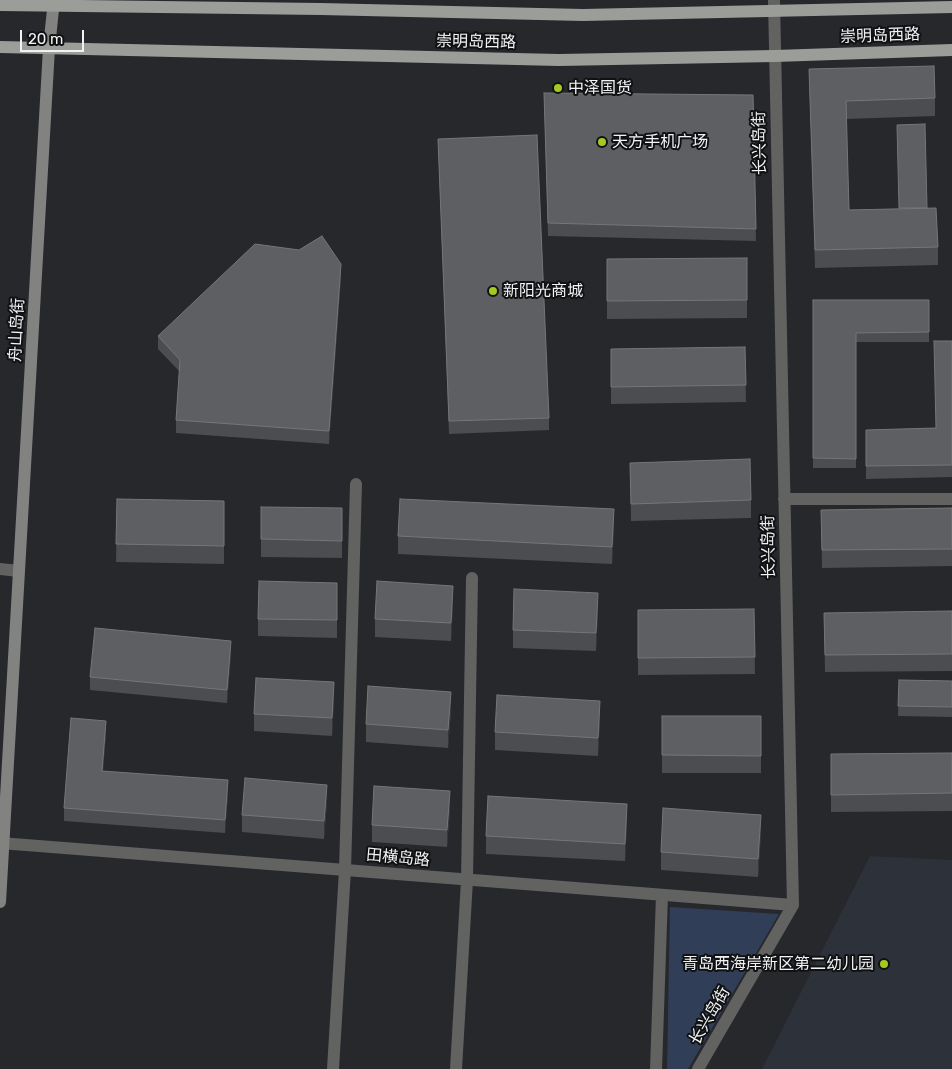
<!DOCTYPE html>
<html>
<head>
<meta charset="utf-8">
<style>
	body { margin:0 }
	#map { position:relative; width:952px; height:1069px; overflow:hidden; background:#26282c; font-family:Rubik,sans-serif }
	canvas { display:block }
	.scale { position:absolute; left:20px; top:30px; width:64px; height:22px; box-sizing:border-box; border:2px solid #f1f2f4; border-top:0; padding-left:6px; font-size:15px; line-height:18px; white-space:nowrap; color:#f1f2f4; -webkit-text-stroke:4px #101112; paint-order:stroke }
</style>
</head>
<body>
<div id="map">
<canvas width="952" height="1069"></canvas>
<div class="scale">20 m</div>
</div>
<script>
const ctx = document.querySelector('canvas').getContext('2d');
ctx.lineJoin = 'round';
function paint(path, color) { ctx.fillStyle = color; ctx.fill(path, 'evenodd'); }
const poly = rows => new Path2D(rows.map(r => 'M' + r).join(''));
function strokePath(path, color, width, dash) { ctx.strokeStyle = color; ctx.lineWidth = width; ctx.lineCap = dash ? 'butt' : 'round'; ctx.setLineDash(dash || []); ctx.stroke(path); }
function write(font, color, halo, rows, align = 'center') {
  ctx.font = font + ' Rubik,"Noto Sans SC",sans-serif'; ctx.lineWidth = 4; ctx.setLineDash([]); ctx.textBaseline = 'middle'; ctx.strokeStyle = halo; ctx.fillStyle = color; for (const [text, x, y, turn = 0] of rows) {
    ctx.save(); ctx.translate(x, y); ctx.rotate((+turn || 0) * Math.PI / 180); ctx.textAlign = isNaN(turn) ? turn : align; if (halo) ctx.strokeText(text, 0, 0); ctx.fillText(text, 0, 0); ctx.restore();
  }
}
const built = poly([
	[870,856,952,860,952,1069,762,1069]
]);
const green = poly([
	[670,907,779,914,688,1069,667,1069]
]);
const street = poly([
	[784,499,952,499],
	[0,569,19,571],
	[0,843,793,905],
	[333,1069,345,870,356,484],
	[456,1069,467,880,472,578],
	[656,1069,662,895],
	[698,1069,793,905,774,0]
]);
const secondary = poly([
	[0,902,49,48,54,0]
]);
const primary = poly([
	[0,5,321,9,583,15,952,7],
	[0,47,559,60,775,56,952,50]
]);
const wall = poly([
	[809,69,935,98,935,116,846,119,849,210,927,208,938,247,938,265,815,268],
	[544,93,753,95,756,241,548,236],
	[438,139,549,418,549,430,449,434],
	[747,258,747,318,607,319,607,259],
	[341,277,329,444,176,433,176,420,180,372,158,349,158,336],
	[813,300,929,300,929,342,856,342,856,468,813,468],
	[952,341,952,477,866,479,866,430,936,428],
	[745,347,746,402,611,404,611,349],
	[630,463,751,500,751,518,631,521],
	[117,499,224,501,224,564,116,562],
	[342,508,342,558,261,557,261,539],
	[952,508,952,566,822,568,821,510],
	[614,526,612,564,398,554,398,536],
	[337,583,337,638,258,636,258,619],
	[453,604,451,641,375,637,375,619],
	[754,609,755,674,638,675,638,610],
	[598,610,596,651,513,648,513,630],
	[952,611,952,671,825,672,824,613],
	[231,654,227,703,90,690,90,677],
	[899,680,952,681,952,717,898,716],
	[334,700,332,736,254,731,254,714],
	[451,710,448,748,366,742,366,724],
	[662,716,761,716,761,773,662,773],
	[600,719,598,756,495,750,495,732],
	[106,733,103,771,228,793,225,833,64,821,64,808],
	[952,753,952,811,831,812,831,754],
	[327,802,324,839,242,832,242,815],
	[450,809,447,847,372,842,372,825],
	[627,822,625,861,486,854,486,836],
	[761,833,758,877,661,870,661,852]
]);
const shadedWall = poly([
	[341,264,341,277,329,444,329,431],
	[614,509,614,526,612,564,612,547],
	[453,586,453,604,451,641,451,623],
	[598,593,598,610,596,651,596,633],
	[231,641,231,654,227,703,227,690],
	[334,682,334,700,332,736,332,718],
	[451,692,451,710,448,748,448,730],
	[600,701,600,719,598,756,598,738],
	[106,721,106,733,102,784,102,771],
	[228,780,228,793,225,833,225,820],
	[327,785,327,802,324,839,324,821],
	[450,791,450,809,447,847,447,830],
	[627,804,627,822,625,861,625,844],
	[761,815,761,833,758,877,758,859]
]);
const building = poly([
	[934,66,935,98,846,101,849,210,936,208,938,247,815,250,809,69,934,66],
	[544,93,753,95,756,229,548,223,544,93],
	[925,124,927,208,899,208,897,125,925,124],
	[537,135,549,418,449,421,438,139,537,135],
	[322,236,341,264,329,431,176,420,180,360,158,336,255,244,299,250,322,236],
	[747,258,747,300,607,301,607,259,747,258],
	[813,300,929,300,929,332,856,333,856,459,813,458,813,300],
	[934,341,952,341,952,465,866,466,866,430,936,428,934,341],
	[745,347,746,385,611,387,611,349,745,347],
	[750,459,751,500,631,504,630,463,750,459],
	[117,499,224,501,224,546,116,544,117,499],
	[400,499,614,509,612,547,398,536,400,499],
	[261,507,342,508,342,541,261,539,261,507],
	[952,508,952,549,822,550,821,510,952,508],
	[259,581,337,583,337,620,258,619,259,581],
	[377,581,453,586,451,623,375,619,377,581],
	[514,589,598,593,596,633,513,630,514,589],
	[754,609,755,657,638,658,638,610,754,609],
	[952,611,952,654,825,655,824,613,952,611],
	[95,628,231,641,227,690,90,677,95,628],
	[256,678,334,682,332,718,254,714,256,678],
	[899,680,952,681,952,707,898,706,899,680],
	[368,686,451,692,448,730,366,724,368,686],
	[497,695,600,701,598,738,495,732,497,695],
	[662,716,761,716,761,756,662,755,662,716],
	[71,718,106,721,102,771,228,780,225,820,64,808,71,718],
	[952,753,952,793,831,795,831,754,952,753],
	[245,778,327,785,324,821,242,815,245,778],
	[374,786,450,791,447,830,372,825,374,786],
	[488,796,627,804,625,844,486,836,488,796],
	[663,808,761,815,758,859,661,852,663,808]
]);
const markers = [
	[558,88,5,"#a6c822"],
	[602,142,5,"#a6c822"],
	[493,291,5,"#a6c822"],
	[884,964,5,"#a6c822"]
];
const streetNames = [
	["崇明岛西路",880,36,-2],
	["崇明岛西路",476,42,1],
	["长兴岛街",760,143,-91],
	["舟山岛街",17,330,-87],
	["长兴岛街",769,547,-91],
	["田横岛路",398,858,5],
	["长兴岛街",710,1016,-60]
];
const poiNames = [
	["中泽国货",568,88],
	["天方手机广场",612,142],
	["新阳光商城",503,291],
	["青岛西海岸新区第二幼儿园",874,964,"right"]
];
paint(built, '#2d313a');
paint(green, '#313e58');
strokePath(street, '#626260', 12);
strokePath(secondary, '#828380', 12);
strokePath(primary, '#9b9d98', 12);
paint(wall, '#4b4d51');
paint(shadedWall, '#35373b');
paint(building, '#5d5f63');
strokePath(building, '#74767a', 1);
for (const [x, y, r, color] of markers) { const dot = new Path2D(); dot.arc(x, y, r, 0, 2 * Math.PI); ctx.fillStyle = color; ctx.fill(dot); strokePath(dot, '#101112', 2); }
write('16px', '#f1f2f4', '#101112', streetNames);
write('16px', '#f1f2f4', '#101112', poiNames, 'left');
</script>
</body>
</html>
